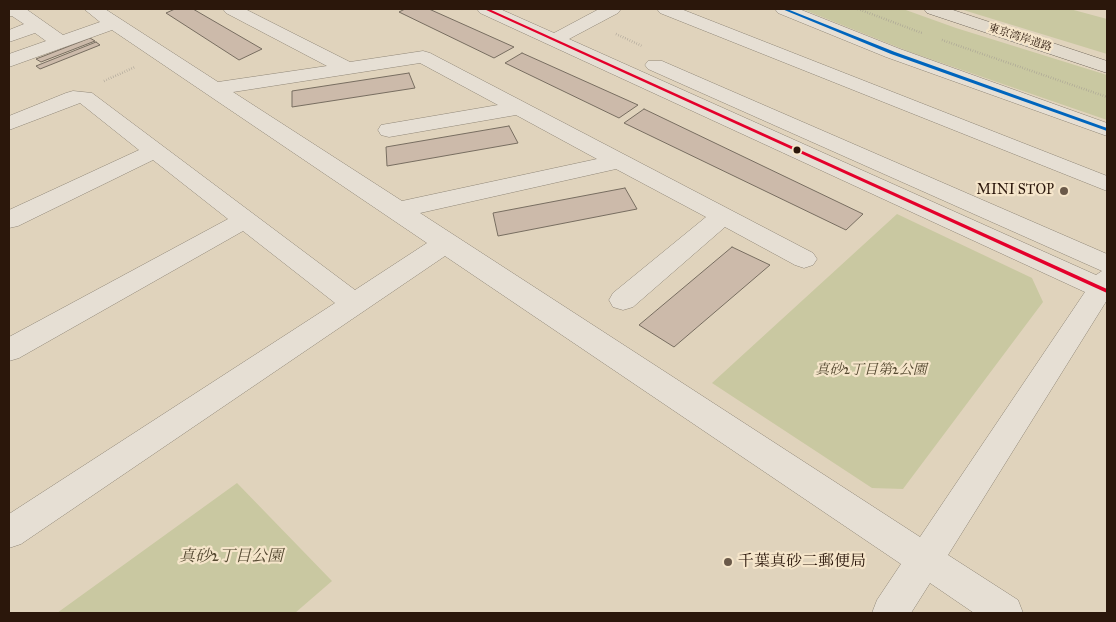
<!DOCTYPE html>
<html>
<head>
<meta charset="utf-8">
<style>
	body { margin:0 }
	#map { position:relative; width:1116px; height:622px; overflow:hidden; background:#e0d3bc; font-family:"IM FELL Great Primer",serif }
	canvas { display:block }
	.frame { position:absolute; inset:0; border:10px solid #2b170b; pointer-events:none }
</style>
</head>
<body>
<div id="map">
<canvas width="1116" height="622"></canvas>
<div class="frame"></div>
</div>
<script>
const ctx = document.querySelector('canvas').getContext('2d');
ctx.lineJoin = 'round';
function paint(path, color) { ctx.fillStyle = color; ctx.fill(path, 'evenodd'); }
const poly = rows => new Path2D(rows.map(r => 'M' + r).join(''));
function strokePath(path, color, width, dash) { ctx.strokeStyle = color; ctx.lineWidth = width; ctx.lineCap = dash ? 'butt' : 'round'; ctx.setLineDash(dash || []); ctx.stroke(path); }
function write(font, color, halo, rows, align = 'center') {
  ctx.font = font + ' "IM FELL Great Primer","Noto Serif JP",serif'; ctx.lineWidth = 4.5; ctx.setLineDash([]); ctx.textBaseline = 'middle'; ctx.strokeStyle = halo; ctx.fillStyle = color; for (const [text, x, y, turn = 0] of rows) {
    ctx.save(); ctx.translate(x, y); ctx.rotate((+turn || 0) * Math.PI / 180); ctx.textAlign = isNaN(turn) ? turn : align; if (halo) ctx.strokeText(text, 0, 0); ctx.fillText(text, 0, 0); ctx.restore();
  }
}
const green = poly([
	[802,9,903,9,956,28,1107,75,1107,120,910,52],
	[960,9,1070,9,1107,19,1107,54],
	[897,214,1032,278,1043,302,903,489,872,488,712,383],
	[237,483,332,581,295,613,57,613]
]);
const building = poly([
	[175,9,193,9,262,49,239,60,166,13,175,9],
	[405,9,429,9,514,47,494,58,399,12,405,9],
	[90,38,95,41,41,62,36,59,90,38],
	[96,42,100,45,40,69,36,66,96,42],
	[522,53,638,105,619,118,505,63,522,53],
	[409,73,415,88,292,107,292,91,409,73],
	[644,109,863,214,846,230,624,123,644,109],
	[509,126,518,143,387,166,386,147,509,126],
	[625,188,637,209,498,236,493,213,625,188],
	[732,247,770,265,674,347,639,325,732,247]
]);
const path = poly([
	[858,9,922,33],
	[616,34,642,46],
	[942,40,1107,97],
	[104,81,135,67]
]);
const minor = poly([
	[9,9,26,9,63,35,100,22,84,9,105,9,218,82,327,66,226,13,223,9,245,9,350,62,423,51,430,53,813,253,817,259,813,265,804,268,795,265,725,227,633,307,623,310,613,307,609,300,613,293,706,217,616,169,420,213,920,537,1085,292,480,13,477,9,500,9,554,33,599,9,621,9,618,13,569,39,1096,275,1102,271,648,69,645,65,648,61,662,61,1107,254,1107,300,948,555,1018,600,1023,613,974,613,930,583,911,613,872,613,877,600,901,564,445,256,21,544,9,548,9,514,335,303,243,231,19,358,9,361,9,337,228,219,153,160,18,226,9,228,9,210,139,150,80,103,9,130,9,116,66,93,73,91,92,93,355,290,427,243,112,30,9,67,9,54,46,41,35,33,9,42,9,30,24,24,12,16,9,16,9,9],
	[420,63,498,105,381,125,378,130,381,135,389,137,516,115,597,159,402,201,233,92,420,63],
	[657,9,681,9,1107,176,1107,191,660,13,657,9],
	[775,9,799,9,900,49,1107,123,1107,136,886,57,778,13,775,9]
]);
const highway = poly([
	[924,9,950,9,1107,61,1107,73,927,13,924,9]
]);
const bus1 = poly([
	[484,9,489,9,1107,289,1107,293,484,9]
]);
const bus2 = poly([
	[782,9,787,9,895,52,1107,128,1107,131,891,54,782,9]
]);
const markers = [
	[797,150,4.5,"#2b170b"],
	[1064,191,5,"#6a5949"],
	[728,562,5,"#6a5949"]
];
const farStreetnames = [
	["東京湾岸道路",1020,38,18]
];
const poiNames = [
	["MINI STOP",1054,191]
];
const parkNames = [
	["真砂2丁目第2公園",871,371]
];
const nearParknames = [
	["真砂2丁目公園",231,557]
];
const nearPoinames = [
	["千葉真砂二郵便局",738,562]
];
paint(green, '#c9c8a1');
paint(building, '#ccbaaa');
strokePath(building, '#776d60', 1);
strokePath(minor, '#908778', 1);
strokePath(highway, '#776d60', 1);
strokePath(path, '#a39c92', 2.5, [0.5, 2]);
paint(minor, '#e6dfd4');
paint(highway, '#e2dacc');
paint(bus1, '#e4002b');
paint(bus2, '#0065bd');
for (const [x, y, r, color] of markers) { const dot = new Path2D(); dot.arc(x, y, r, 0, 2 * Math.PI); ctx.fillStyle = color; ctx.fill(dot); strokePath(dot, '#f5e5ca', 2); }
write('11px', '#2b170b', '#f5e5ca', farStreetnames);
write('14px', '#2b170b', '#f5e5ca', poiNames, 'right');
write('italic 14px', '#554931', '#f5e5ca', parkNames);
write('italic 16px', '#554931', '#f5e5ca', nearParknames);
write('16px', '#2b170b', '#f5e5ca', nearPoinames, 'left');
</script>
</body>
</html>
